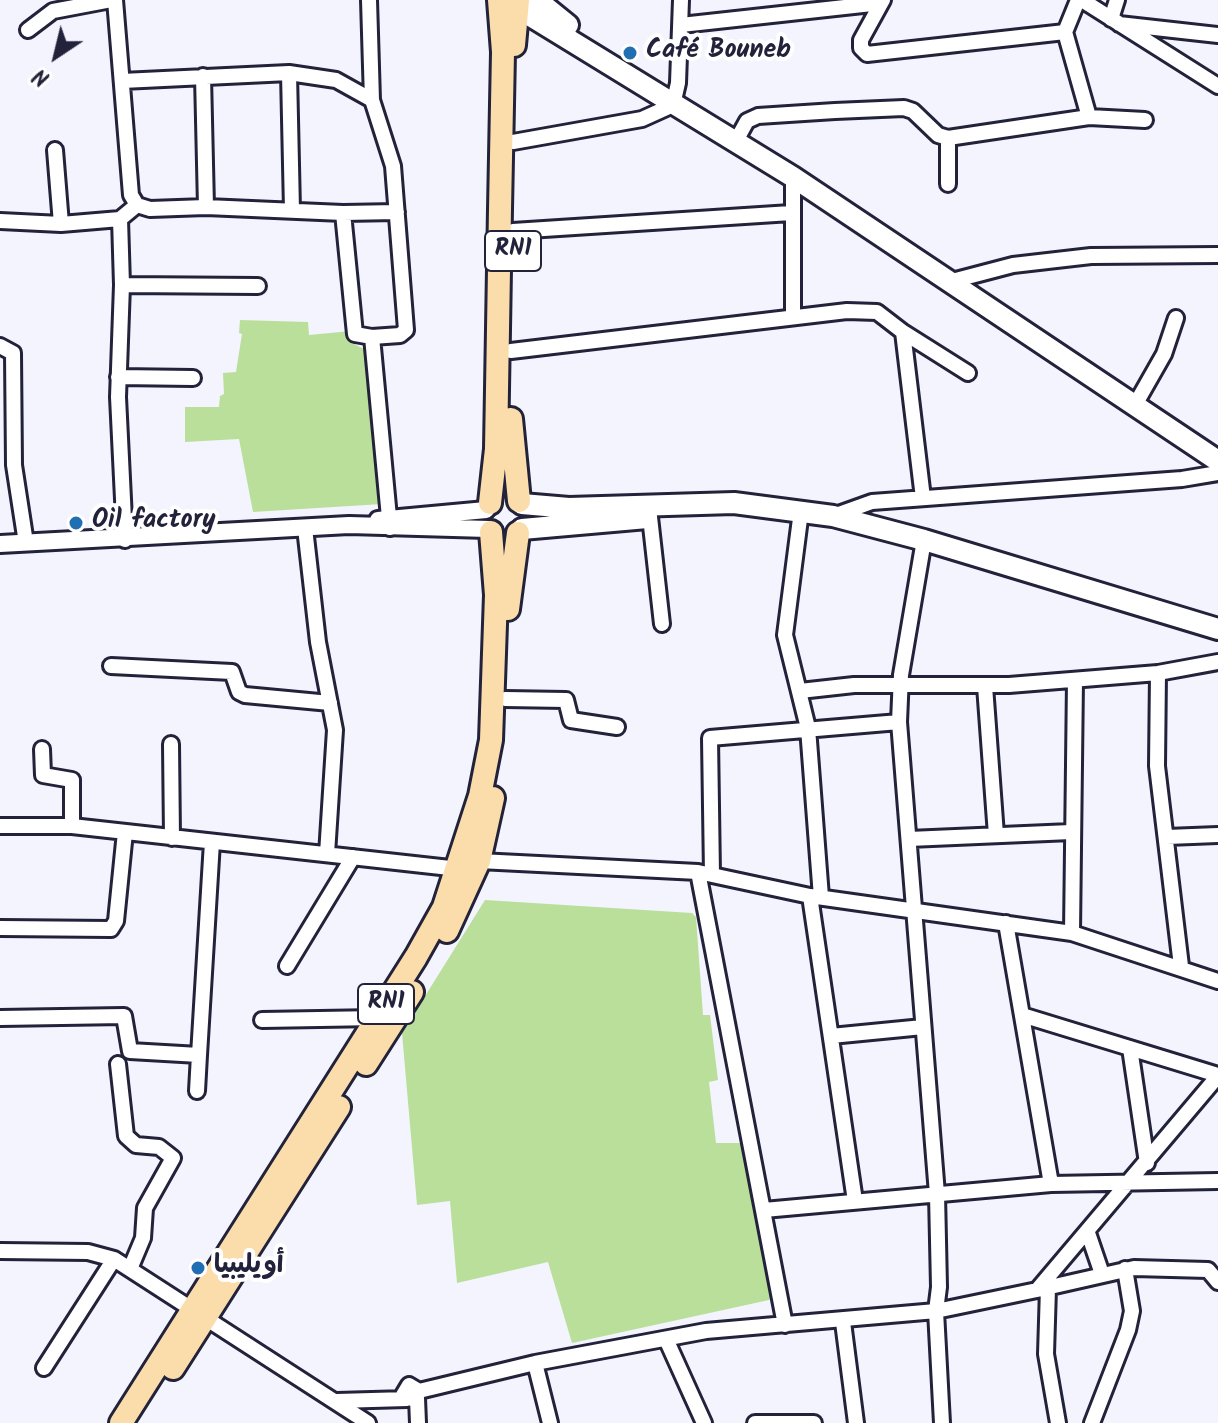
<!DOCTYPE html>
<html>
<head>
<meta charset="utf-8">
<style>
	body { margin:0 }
	#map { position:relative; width:1218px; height:1423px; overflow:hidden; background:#f3f4fe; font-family:Kalam,sans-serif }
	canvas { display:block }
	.north { position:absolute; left:16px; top:16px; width:80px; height:80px; -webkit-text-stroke:6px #fff; paint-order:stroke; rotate:215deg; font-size:22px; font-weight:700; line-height:32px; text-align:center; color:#22223b }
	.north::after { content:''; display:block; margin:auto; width:28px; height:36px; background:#22223b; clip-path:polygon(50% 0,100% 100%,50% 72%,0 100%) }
</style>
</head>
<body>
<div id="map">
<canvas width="1218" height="1423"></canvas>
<div class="north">N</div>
</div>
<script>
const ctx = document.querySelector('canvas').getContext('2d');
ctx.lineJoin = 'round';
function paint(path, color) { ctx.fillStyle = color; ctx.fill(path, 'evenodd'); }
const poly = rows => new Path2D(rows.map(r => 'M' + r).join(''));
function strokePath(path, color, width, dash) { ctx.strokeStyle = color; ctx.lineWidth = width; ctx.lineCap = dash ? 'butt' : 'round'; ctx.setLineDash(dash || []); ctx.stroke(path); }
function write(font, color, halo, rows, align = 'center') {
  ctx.font = font + ' Kalam,"Playpen Sans Arabic",sans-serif'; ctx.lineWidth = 8; ctx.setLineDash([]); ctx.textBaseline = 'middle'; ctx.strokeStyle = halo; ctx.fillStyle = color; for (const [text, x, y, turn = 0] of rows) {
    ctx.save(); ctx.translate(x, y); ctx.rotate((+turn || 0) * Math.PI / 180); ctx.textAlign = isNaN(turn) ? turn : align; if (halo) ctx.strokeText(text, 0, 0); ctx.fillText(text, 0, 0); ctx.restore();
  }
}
const green = poly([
	[240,320,308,322,309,335,351,331,352,343,366,350,382,504,253,512,239,439,185,442,185,407,219,407,220,396,224,394,223,373,236,372,242,334,239,333],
	[485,900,692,913,696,917,703,1015,710,1015,718,1080,709,1082,716,1143,741,1143,773,1293,769,1300,572,1343,548,1262,457,1283,450,1201,417,1205,402,1033]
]);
const minor = poly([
	[115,0,131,195,137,205,150,209,206,207,343,213],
	[883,0,861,40,861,48,867,54,1065,32,1078,0],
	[1082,0,1218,86],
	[1111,19,1117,0],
	[1119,24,1218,35],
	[681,25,881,3],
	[28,30,53,11,111,0],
	[1065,32,1089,117],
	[289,73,292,210],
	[203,76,206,207],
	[122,81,289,73,336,80,372,100,369,0],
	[372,100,393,166,406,330,400,335,372,337,390,528],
	[736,141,747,121,758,116,835,111,904,108,913,111,938,135,948,138,1089,117,1145,120],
	[513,142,642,119,673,105,678,83,681,0],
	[55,150,61,224],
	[948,184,948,138],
	[0,221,61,224,120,219],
	[513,231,791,213],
	[952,281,1013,265,1091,256,1218,255],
	[122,285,258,286],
	[793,316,793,177],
	[372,337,355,334,343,213,397,212],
	[0,346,13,353,14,465,26,543],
	[511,351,847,311,877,312,903,332],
	[118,377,193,378],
	[1135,405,1164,354,1176,318],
	[923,498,903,332,968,373],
	[801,511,785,635,808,728,821,897],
	[833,516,872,502,1182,479,1218,473],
	[650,517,662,624],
	[305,528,318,642,335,730,327,854],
	[125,540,118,397,122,285,120,219,137,205],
	[924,540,901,675,899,722,937,1194,939,1287,936,1311,942,1423],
	[111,666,232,672,239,692,245,695,330,703],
	[1158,673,1157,766,1181,966],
	[985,686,996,835],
	[800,691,854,685,1009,685,1158,673,1218,662],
	[505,699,566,700,571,720,617,727],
	[171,744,172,838],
	[42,749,43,775,72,780,72,826],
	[0,826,72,826,459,869],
	[1167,837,1218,835],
	[909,839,1071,832],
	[479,861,698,872,810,896,1072,933,1218,981],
	[698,872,785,1325],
	[712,875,710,738,899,722],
	[810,896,855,1201],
	[1006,923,1051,1184,1218,1181],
	[0,928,111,929,116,921,125,832],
	[1072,933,1075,680],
	[287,966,353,857],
	[1022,1015,1218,1075],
	[0,1018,124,1016,130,1051,199,1055,197,1091],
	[262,1020,377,1018],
	[831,1036,923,1027],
	[1130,1048,1147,1163],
	[199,1055,212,842],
	[118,1064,126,1136,136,1145,159,1147,173,1158,145,1208,143,1238,130,1269],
	[764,1210,1051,1184],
	[1088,1233,1102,1274],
	[0,1251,88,1252,114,1259,368,1423],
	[1048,1288,1046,1354,1058,1423],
	[1037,1290,1134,1268,1208,1270,1218,1282],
	[843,1322,856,1423],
	[666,1339,704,1423],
	[535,1363,550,1423],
	[44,1368,114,1259],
	[419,1391,409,1385,403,1395,414,1400,419,1391,535,1363,706,1331,936,1311,1037,1290,1218,1076],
	[417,1398,418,1423],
	[337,1401,407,1399],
	[755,1423,814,1423],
	[1092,1423,1128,1330,1132,1311,1125,1269]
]);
const tertiary = poly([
	[378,520,486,510],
	[0,544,349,525,488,529]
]);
const secondary = poly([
	[537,0,568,25],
	[506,1,793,177,1218,461],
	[522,504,569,508,734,503,833,516,924,540,1218,629],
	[522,529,647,518]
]);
const primary = poly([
	[514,45,518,0],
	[511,419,519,501],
	[490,503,496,449,500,209,503,52,499,0],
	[508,609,518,533],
	[447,931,479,861,493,798],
	[366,1064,412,992],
	[173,1368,339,1107],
	[121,1423,416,957,444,907,480,796,491,740,496,595,491,532]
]);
const markers = [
	[630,53,8,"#1f6fb2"],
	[76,523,8,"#1f6fb2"],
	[198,1268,8,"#1f6fb2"]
];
const shields = [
	[513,251,56],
	[386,1004,56]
];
const shieldNames = [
	["RN1",513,251],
	["RN1",386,1004]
];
const poiNames = [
	["Café Bouneb",646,53],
	["Oil factory",92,523],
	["أويليبيا",214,1268]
];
paint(green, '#badf9a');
strokePath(minor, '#22223b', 20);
strokePath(tertiary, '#22223b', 22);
strokePath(secondary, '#22223b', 26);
strokePath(primary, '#22223b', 28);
strokePath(minor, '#fff', 14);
strokePath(tertiary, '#fff', 16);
strokePath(secondary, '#fff', 20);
strokePath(primary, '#fbddab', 22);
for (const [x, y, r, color] of markers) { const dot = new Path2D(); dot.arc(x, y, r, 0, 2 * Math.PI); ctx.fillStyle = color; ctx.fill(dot); strokePath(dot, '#fff', 3); }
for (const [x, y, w] of shields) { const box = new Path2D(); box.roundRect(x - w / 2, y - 20, w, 40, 6); ctx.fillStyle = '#fff'; ctx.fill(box); strokePath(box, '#22223b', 2); }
write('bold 24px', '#22223b', null, shieldNames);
write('bold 26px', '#22223b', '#fff', poiNames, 'left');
</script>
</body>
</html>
